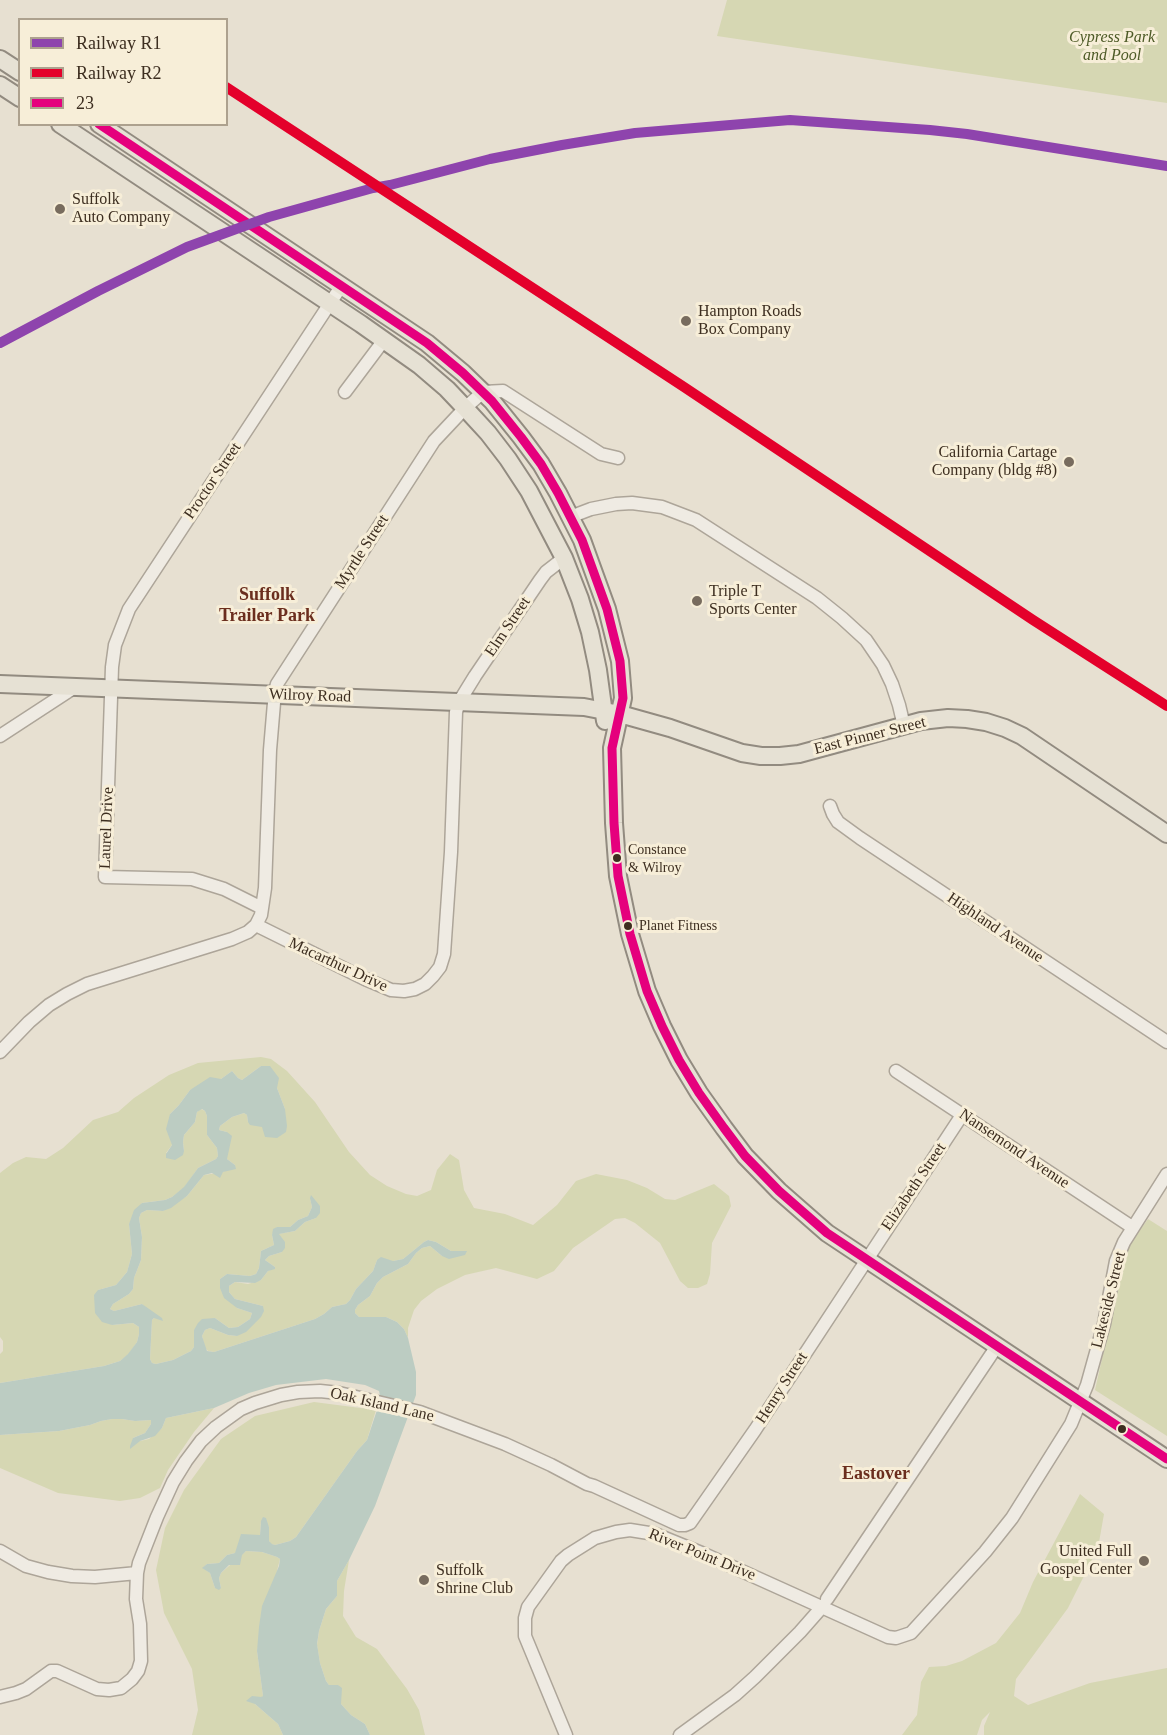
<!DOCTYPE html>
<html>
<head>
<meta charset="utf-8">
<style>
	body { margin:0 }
	#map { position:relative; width:1167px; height:1735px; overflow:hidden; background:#e7e0d1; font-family:Georgia,serif }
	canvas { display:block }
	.legend { position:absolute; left:18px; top:18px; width:210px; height:108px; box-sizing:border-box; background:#f7eed8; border:2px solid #ada18e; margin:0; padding:8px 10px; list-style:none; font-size:18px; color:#3d2e20 }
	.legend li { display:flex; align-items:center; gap:12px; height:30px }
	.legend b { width:30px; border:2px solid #ada18e }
</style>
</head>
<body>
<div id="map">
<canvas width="1167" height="1735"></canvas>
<ul class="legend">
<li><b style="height:8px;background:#8e44ad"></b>Railway R1</li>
<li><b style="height:8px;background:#e4002b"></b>Railway R2</li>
<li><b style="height:8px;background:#e5007d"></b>23</li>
</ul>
</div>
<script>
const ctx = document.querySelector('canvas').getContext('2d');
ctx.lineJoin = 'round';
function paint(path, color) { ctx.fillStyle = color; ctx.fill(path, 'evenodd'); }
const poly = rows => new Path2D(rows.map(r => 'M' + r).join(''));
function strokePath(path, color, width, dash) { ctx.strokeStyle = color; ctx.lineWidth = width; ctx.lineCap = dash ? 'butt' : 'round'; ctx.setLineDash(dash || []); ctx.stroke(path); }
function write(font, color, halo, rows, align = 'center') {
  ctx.font = font + ' Georgia,serif'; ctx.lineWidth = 6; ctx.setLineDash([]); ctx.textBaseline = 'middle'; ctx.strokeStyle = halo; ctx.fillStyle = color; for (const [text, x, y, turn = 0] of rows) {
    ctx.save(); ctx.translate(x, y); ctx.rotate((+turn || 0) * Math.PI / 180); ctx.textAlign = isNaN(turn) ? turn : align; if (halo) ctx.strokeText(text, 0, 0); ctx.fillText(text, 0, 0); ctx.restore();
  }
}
const green = poly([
	[727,0,1167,0,1167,103,717,36],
	[261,1057,271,1059,287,1071,315,1102,349,1152,370,1175,387,1186,406,1194,417,1196,431,1190,437,1170,450,1154,459,1160,464,1190,474,1208,505,1214,533,1225,557,1205,576,1181,596,1174,627,1180,647,1188,665,1199,675,1200,714,1184,729,1196,731,1206,712,1243,710,1274,707,1284,698,1288,688,1288,680,1281,660,1243,635,1223,625,1218,615,1219,573,1248,554,1271,537,1279,496,1268,465,1275,437,1289,421,1301,414,1310,408,1328,408,1338,404,1329,397,1322,386,1317,359,1317,355,1313,355,1310,358,1305,370,1296,377,1283,383,1277,408,1264,416,1253,422,1248,430,1246,442,1256,466,1251,451,1251,436,1242,428,1240,424,1242,403,1259,393,1261,377,1260,373,1271,356,1289,350,1300,346,1304,332,1307,324,1314,315,1319,214,1352,208,1351,205,1348,202,1336,205,1330,210,1328,228,1335,237,1336,263,1306,235,1299,229,1292,229,1286,235,1282,248,1284,261,1280,268,1271,275,1267,265,1260,269,1256,282,1252,278,1234,295,1231,305,1222,316,1218,310,1198,312,1207,308,1216,298,1220,290,1227,277,1227,272,1235,274,1245,261,1251,259,1268,256,1274,250,1276,227,1274,220,1279,237,1308,252,1313,250,1319,238,1327,229,1328,215,1318,194,1330,194,1347,191,1351,173,1360,156,1364,152,1363,150,1359,152,1320,154,1318,142,1304,114,1311,110,1309,113,1304,129,1294,133,1289,134,1278,141,1260,142,1237,139,1218,141,1213,147,1210,163,1211,187,1196,204,1175,223,1172,235,1165,227,1159,227,1132,219,1130,220,1126,232,1117,244,1113,247,1115,248,1122,285,1109,277,1088,261,1066,242,1080,238,1078,232,1071,221,1079,190,1090,179,1105,170,1114,172,1145,166,1153,184,1151,183,1142,184,1135,195,1122,197,1112,201,1109,205,1111,207,1116,207,1135,217,1148,218,1156,216,1159,198,1168,184,1188,172,1197,165,1200,142,1203,129,1224,132,1254,127,1272,116,1285,98,1290,112,1325,133,1323,139,1327,139,1334,137,1342,129,1354,120,1361,104,1366,0,1383,0,1354,3,1351,3,1341,0,1337,0,1173,13,1163,26,1157,46,1159,63,1148,93,1120,118,1112,134,1098,169,1075,198,1063],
	[1148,1219,1167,1231,1167,1436,1095,1390,1127,1248],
	[314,1402,376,1410,367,1440,357,1451,296,1537,290,1541,275,1545,271,1544,269,1541,269,1527,261,1521,260,1535,235,1553,227,1555,219,1563,207,1564,203,1568,210,1573,215,1588,221,1588,219,1578,221,1573,246,1551,262,1552,277,1557,280,1559,257,1651,263,1696,255,1704,278,1724,283,1735,192,1735,198,1710,192,1669,164,1613,156,1570,165,1528,184,1490,221,1439,255,1416],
	[214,1408,194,1432,168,1470,160,1488,140,1498,120,1501,58,1493,0,1468,0,1435,59,1431,90,1425,101,1421,112,1419,122,1419,135,1421,151,1420,151,1424,145,1433,133,1438,140,1441,149,1439,162,1428,166,1418],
	[1080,1494,1104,1514,1098,1548,1068,1608,1016,1679,1014,1696,1028,1705,1090,1683,1167,1668,1167,1735,984,1735,984,1726,990,1712,982,1720,977,1735,902,1735,917,1715,921,1682,929,1667,946,1666,962,1661,996,1643,1020,1613,1033,1582],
	[349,1560,344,1591,343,1616,356,1637,377,1649,407,1689,419,1710,425,1735,370,1735,365,1724,351,1715,341,1704,338,1685,329,1685,326,1681,320,1663,317,1645,319,1631,326,1609,337,1596,337,1581]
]);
const water = poly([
	[261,1066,270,1066,279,1078,277,1088,285,1109,287,1126,286,1132,277,1138,265,1137,262,1127,250,1125,248,1122,247,1115,244,1113,232,1117,220,1126,219,1130,227,1132,232,1136,227,1159,235,1165,236,1169,223,1172,220,1178,212,1173,204,1175,187,1196,171,1208,163,1211,147,1210,141,1213,139,1218,142,1237,141,1260,134,1278,133,1289,129,1294,113,1304,110,1309,114,1311,142,1304,162,1318,163,1321,154,1318,152,1320,150,1359,152,1363,156,1364,173,1360,191,1351,194,1347,194,1330,198,1323,202,1319,215,1318,229,1328,238,1327,250,1319,252,1313,237,1308,224,1298,220,1288,220,1279,227,1274,250,1276,256,1274,259,1268,261,1251,274,1245,272,1235,273,1229,277,1227,290,1227,298,1220,308,1216,312,1207,310,1198,311,1195,320,1206,320,1213,316,1218,305,1222,295,1231,279,1234,285,1242,285,1248,282,1252,269,1256,265,1260,275,1267,275,1269,268,1271,261,1280,255,1283,235,1282,229,1286,229,1292,235,1299,263,1306,264,1311,261,1317,246,1332,237,1336,228,1335,210,1328,205,1330,202,1336,207,1351,214,1352,315,1319,324,1314,332,1307,346,1304,350,1300,356,1289,373,1271,377,1260,381,1257,393,1261,403,1259,424,1242,428,1240,436,1242,451,1251,467,1251,465,1255,449,1259,442,1256,430,1246,422,1248,416,1253,408,1264,383,1277,377,1283,370,1296,358,1305,355,1310,355,1313,359,1317,386,1317,397,1322,404,1329,408,1338,416,1372,416,1395,375,1506,349,1560,337,1581,337,1596,326,1609,319,1631,317,1644,320,1663,326,1681,329,1685,338,1685,342,1688,341,1704,351,1715,365,1724,370,1735,283,1735,278,1724,255,1704,246,1701,252,1696,261,1697,263,1696,257,1651,259,1627,262,1606,279,1566,280,1559,277,1557,262,1552,246,1551,242,1555,240,1565,229,1565,221,1573,219,1578,221,1588,219,1590,215,1588,210,1573,202,1568,207,1564,219,1563,227,1555,235,1553,241,1534,260,1535,261,1521,263,1517,266,1518,269,1527,269,1541,272,1544,275,1545,290,1541,296,1537,357,1451,367,1440,379,1404,380,1396,379,1391,365,1385,326,1379,276,1385,249,1393,214,1408,166,1418,162,1428,155,1436,140,1441,130,1449,130,1446,133,1438,145,1433,151,1424,151,1420,135,1421,122,1419,112,1419,101,1421,90,1425,59,1431,0,1435,0,1383,104,1366,120,1361,128,1354,137,1342,139,1334,139,1327,133,1323,112,1325,102,1322,95,1313,94,1295,98,1290,116,1285,127,1272,132,1254,129,1224,134,1210,142,1203,165,1200,172,1197,184,1187,198,1168,216,1159,218,1156,217,1148,207,1135,207,1116,205,1111,202,1109,197,1112,195,1122,184,1135,183,1142,184,1151,183,1155,175,1160,166,1158,166,1154,172,1145,166,1129,170,1114,179,1105,190,1090,210,1077,221,1079,232,1071,238,1078,242,1080]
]);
const minor = poly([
	[345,392,384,340],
	[570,517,591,509,616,504,632,503,662,507,696,520,817,598,842,618,866,640,883,665,892,684,899,705,904,726],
	[0,736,75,687],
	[830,806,833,814,838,822,860,838,1167,1042],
	[262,908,224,889,192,879,105,877,112,667,115,645,129,609,342,285],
	[256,925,365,979,391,990,404,991,415,989,425,984,433,976,440,967,444,954,451,852,456,712,459,702,475,676,540,580,546,572,564,558],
	[0,1052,29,1022,49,1005,67,994,87,984,232,939,248,932,256,925,261,915,265,888,270,750,275,691,277,684,434,441,465,408,483,392,503,391,601,454,618,458],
	[896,1071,1132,1227],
	[0,1551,26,1566,48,1572,72,1576,95,1577,137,1573],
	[827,1599,997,1346],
	[0,1697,16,1693,26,1689,51,1671,57,1671,97,1689,109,1690,121,1688,132,1679,138,1671,141,1661,140,1624,136,1599,137,1573,139,1563,157,1517,173,1482,186,1461,201,1441,216,1427,241,1409,255,1403,281,1395,298,1392,320,1391,339,1393,420,1412,505,1444,551,1465,587,1484,594,1486,679,1525,685,1525,690,1523,755,1430,962,1115],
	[566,1735,525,1636,525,1618,528,1607,561,1561,568,1555,595,1538,616,1532,630,1530,655,1534,704,1554,888,1637,896,1638,911,1633,985,1552,1012,1518,1071,1424,1087,1385,1104,1324,1116,1261,1124,1242,1167,1174],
	[680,1735,735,1695,755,1677,800,1632,822,1607]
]);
const major = poly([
	[0,59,20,72],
	[0,85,20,98],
	[60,124,361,324,419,365,447,389,465,408,488,433,508,459,529,491,564,558,580,599,590,632,598,670,605,721],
	[99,124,427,343,463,373,492,401,521,437,541,464,558,493,582,540,607,609,620,661,623,698,612,748,614,823,618,876,630,934,647,991,662,1026,679,1060,699,1093,724,1128,745,1156,779,1191,827,1233,1167,1459],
	[0,684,584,707,620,714,670,728,742,753,761,756,780,756,799,754,921,721,948,718,967,719,986,722,1005,728,1022,736,1167,834]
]);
const bus1 = poly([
	[99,124,427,343,463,373,492,401,521,437,541,464,558,493,582,540,607,609,620,661,623,698,612,748,614,823,618,876,630,934,647,991,662,1026,679,1060,699,1093,724,1128,745,1156,779,1191,827,1233,1167,1459]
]);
const rail1 = poly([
	[0,343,98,291,187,247,269,217,373,188,390,185,490,159,562,145,635,133,790,120,930,130,967,134,1167,166]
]);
const rail2 = poly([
	[226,87,684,387,1033,620,1167,706]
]);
const markers = [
	[60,209,6,"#786c5e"],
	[686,321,6,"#786c5e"],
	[1069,462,6,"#786c5e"],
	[697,601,6,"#786c5e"],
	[617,858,5,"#3d2e20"],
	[628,926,5,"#3d2e20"],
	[1122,1429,5,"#3d2e20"],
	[1144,1561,6,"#786c5e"],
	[424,1580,6,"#786c5e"]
];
const busNames = [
	["Constance",628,850],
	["& Wilroy",628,868],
	["Planet Fitness",639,926]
];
const parkNames = [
	["Cypress Park",1112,38],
	["and Pool",1112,56]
];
const poiNames = [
	["Suffolk",72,200],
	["Auto Company",72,218],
	["Hampton Roads",698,312],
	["Box Company",698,330],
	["California Cartage",1057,453,"right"],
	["Company (bldg #8)",1057,471,"right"],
	["Triple T",709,592],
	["Sports Center",709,610],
	["United Full",1132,1552,"right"],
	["Gospel Center",1132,1570,"right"],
	["Suffolk",436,1571],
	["Shrine Club",436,1589]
];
const streetNames = [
	["Proctor Street",213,481,-56],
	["Myrtle Street",362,552,-57],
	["Elm Street",508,627,-56],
	["Wilroy Road",310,696,2],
	["East Pinner Street",870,736,-14],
	["Laurel Drive",107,828,-88],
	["Highland Avenue",995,928,34],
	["Macarthur Drive",338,965,25],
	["Nansemond Avenue",1014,1149,34],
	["Elizabeth Street",914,1187,-56],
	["Lakeside Street",1109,1300,-76],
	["Henry Street",782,1388,-57],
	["Oak Island Lane",382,1405,13],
	["River Point Drive",702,1555,22]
];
const neighbourhoodNames = [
	["Suffolk",267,595],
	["Trailer Park",267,616],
	["Eastover",876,1474]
];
paint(green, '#d6d7b3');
paint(water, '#bcccc2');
strokePath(minor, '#ada599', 15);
strokePath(major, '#928b80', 20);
strokePath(minor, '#efebe3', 12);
strokePath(major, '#e6e1d4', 16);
strokePath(bus1, '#e5007d', 9);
strokePath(rail1, '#8e44ad', 10);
strokePath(rail2, '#e4002b', 10);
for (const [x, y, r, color] of markers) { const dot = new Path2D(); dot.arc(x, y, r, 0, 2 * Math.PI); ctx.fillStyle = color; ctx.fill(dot); strokePath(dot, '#f7eed8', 2); }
write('14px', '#3d2e20', '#f7eed8', busNames, 'left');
write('italic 16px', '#4d5a26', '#f7eed8', parkNames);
write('16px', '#3d2e20', '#f7eed8', poiNames, 'left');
write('16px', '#3d2e20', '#f7eed8', streetNames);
write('bold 18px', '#6b2e1e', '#f7eed8', neighbourhoodNames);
</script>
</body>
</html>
